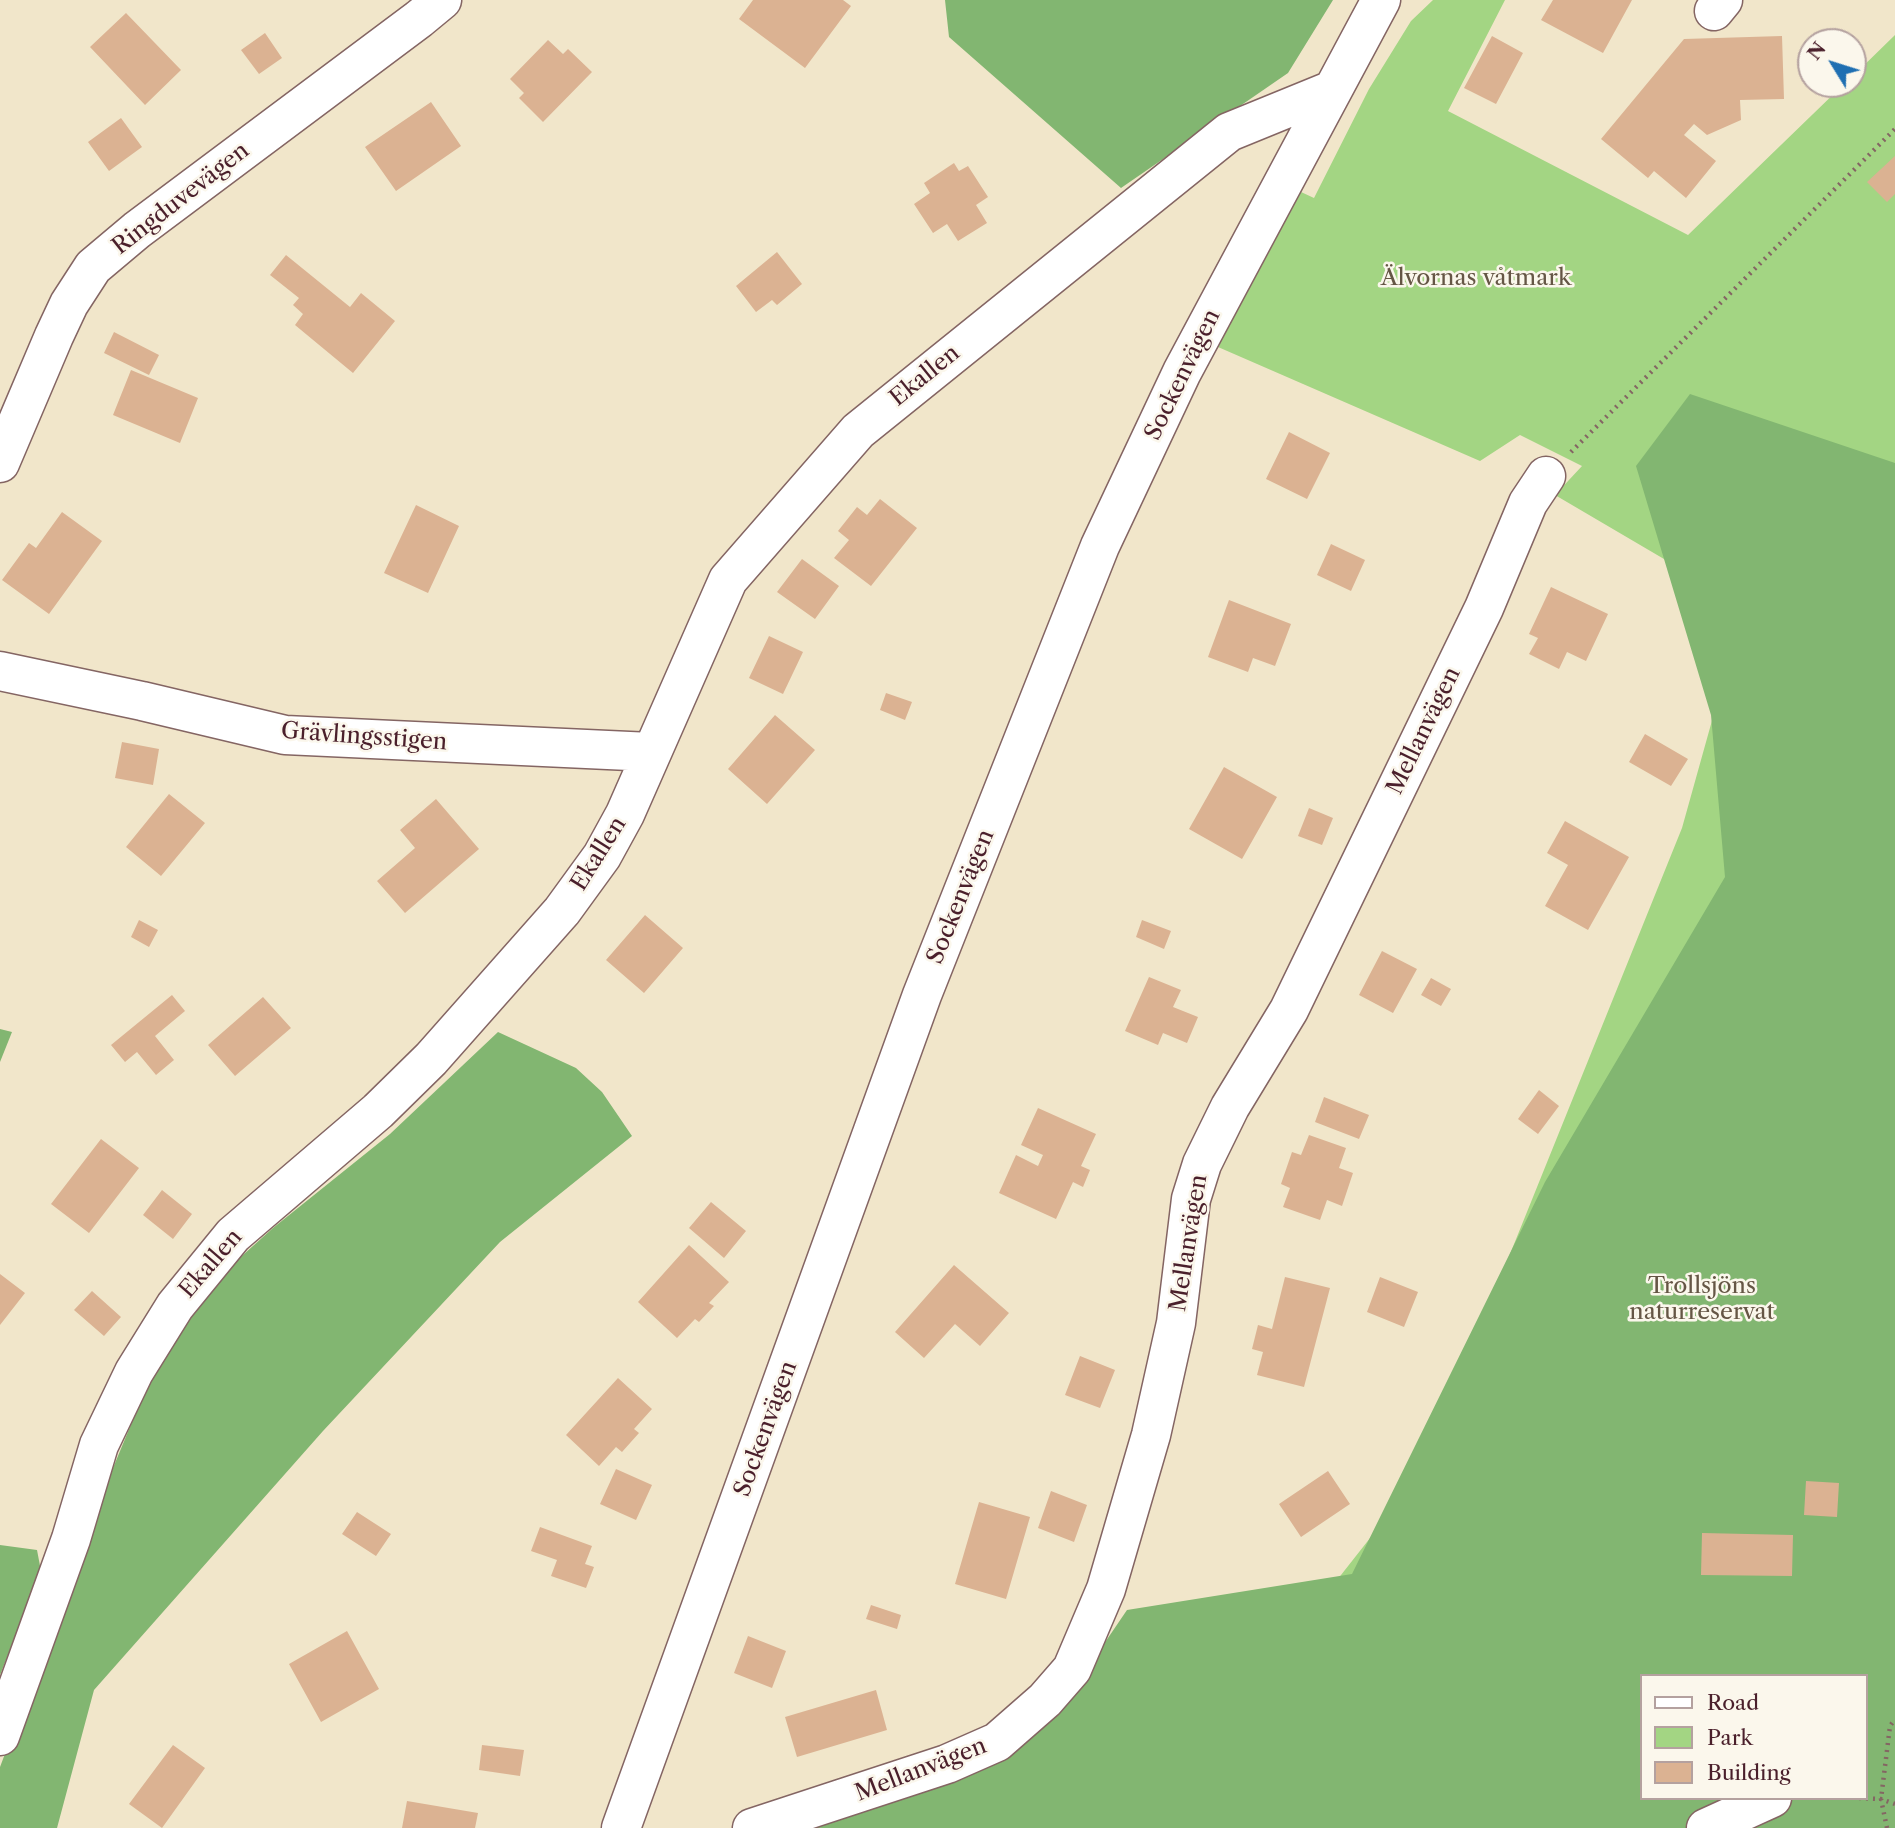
<!DOCTYPE html>
<html>
<head>
<meta charset="utf-8">
<style>
	body { margin:0 }
	#map { position:relative; width:1895px; height:1828px; overflow:hidden; background:#f1e6ca; font-family:"Libre Caslon Text",serif }
	canvas { display:block }
	.legend { position:absolute; left:1640px; top:1674px; width:228px; height:126px; box-sizing:border-box; background:#fbf7ec; border:2px solid #b4a19f; margin:0; padding:9px 12px; list-style:none; font-size:21px; color:#4a1f2b }
	.legend li { display:flex; align-items:center; gap:14px; height:35px }
	.legend b { width:35px; border:2px solid #b4a19f }
	.north { position:absolute; left:1797px; top:28px; width:70px; height:70px; box-sizing:border-box; background:#fbf7ec; border:2px solid #b4a19f; border-radius:50%; rotate:308deg; font-size:19px; font-weight:700; line-height:28px; text-align:center; color:#4a1f2b }
	.north::after { content:''; display:block; margin:auto; width:24px; height:32px; background:#1f6fb2; clip-path:polygon(50% 0,100% 100%,50% 72%,0 100%) }
</style>
</head>
<body>
<div id="map">
<canvas width="1895" height="1828"></canvas>
<ul class="legend">
<li><b style="height:9px;background:#fff"></b>Road</li>
<li><b style="height:19px;background:#a3d583"></b>Park</li>
<li><b style="height:19px;background:#dbb292"></b>Building</li>
</ul>
<div class="north">N</div>
</div>
<script>
const ctx = document.querySelector('canvas').getContext('2d');
ctx.lineJoin = 'round';
function paint(path, color) { ctx.fillStyle = color; ctx.fill(path, 'evenodd'); }
const poly = rows => new Path2D(rows.map(r => 'M' + r).join(''));
function strokePath(path, color, width, dash) { ctx.strokeStyle = color; ctx.lineWidth = width; ctx.lineCap = dash ? 'butt' : 'round'; ctx.setLineDash(dash || []); ctx.stroke(path); }
function write(font, color, halo, rows, align = 'center') {
  ctx.font = font + ' "Libre Caslon Text",serif'; ctx.lineWidth = 5; ctx.setLineDash([]); ctx.textBaseline = 'middle'; ctx.strokeStyle = halo; ctx.fillStyle = color; for (const [text, x, y, turn = 0] of rows) {
    ctx.save(); ctx.translate(x, y); ctx.rotate((+turn || 0) * Math.PI / 180); ctx.textAlign = isNaN(turn) ? turn : align; if (halo) ctx.strokeText(text, 0, 0); ctx.fillText(text, 0, 0); ctx.restore();
  }
}
const green = poly([
	[1433,0,1505,0,1448,111,1688,235,1844,84,1853,84,1853,76,1895,35,1895,1828,1865,1798,1865,1676,1641,1676,829,1819,1015,1751,1260,1678,1422,1472,1682,828,1744,606,1555,495,1582,466,1520,435,1480,461,1218,347,1301,192,1314,198,1369,89,1411,21]
]);
const forest = poly([
	[945,0,1333,0,1288,73,1121,188,949,37],
	[1690,394,1895,463,1895,1828,808,1828,1006,1759,1078,1682,1127,1610,1352,1574,1545,1182,1725,877,1711,715,1636,466],
	[1641,1676,1865,1676,1865,1798,1641,1798],
	[0,1029,12,1032,0,1062],
	[498,1032,576,1068,602,1092,632,1136,500,1242,323,1431,94,1690,57,1828,0,1828,0,1767,113,1468,144,1393,186,1314,224,1272,273,1228,390,1134],
	[0,1545,37,1550,41,1571,0,1675]
]);
const building = poly([
	[753,0,843,0,851,6,805,68,739,19],
	[1553,0,1632,0,1603,53,1541,20],
	[126,13,181,70,145,105,90,47],
	[265,33,282,58,259,74,241,50],
	[1492,36,1523,53,1496,104,1464,88],
	[1782,36,1784,99,1740,100,1741,120,1707,135,1694,124,1684,135,1716,161,1686,198,1654,171,1648,178,1601,139,1684,39],
	[548,40,563,54,568,49,592,72,543,122,519,98,524,93,510,79],
	[431,102,461,146,396,191,365,147],
	[121,118,142,147,109,171,88,142],
	[1895,156,1895,194,1887,202,1867,182],
	[954,163,959,171,968,166,988,197,976,205,987,223,958,241,947,224,933,233,914,204,930,193,924,183],
	[777,252,802,284,777,305,772,300,756,312,736,286],
	[286,255,350,307,361,293,395,321,353,373,295,325,303,314,293,305,299,298,270,275],
	[114,332,159,355,149,375,104,353],
	[131,370,198,398,180,443,113,415],
	[1289,432,1330,453,1307,499,1266,479],
	[880,499,917,528,871,586,834,558,849,540,838,531,857,507,867,515],
	[416,505,459,526,428,593,384,573],
	[62,512,102,541,49,614,2,580,29,543,36,548],
	[1331,544,1365,560,1351,591,1317,575],
	[802,559,839,586,815,619,777,592],
	[1551,587,1608,614,1586,661,1567,652,1559,669,1529,654,1538,638,1529,634],
	[1229,600,1291,624,1275,666,1253,658,1248,672,1208,657],
	[769,636,803,652,783,694,749,678],
	[886,693,912,702,905,720,880,710],
	[775,715,815,750,767,804,728,769],
	[1645,734,1688,759,1671,786,1629,762],
	[122,742,159,749,153,785,115,778],
	[1224,767,1277,797,1242,859,1189,829],
	[169,794,205,823,161,876,126,847],
	[436,799,479,849,405,913,377,881,415,848,400,830],
	[1309,808,1333,818,1322,845,1298,836],
	[1565,821,1629,857,1588,930,1545,906,1568,865,1547,853],
	[645,915,683,948,644,993,606,960],
	[139,920,158,930,149,947,131,937],
	[1142,920,1171,931,1164,949,1136,937],
	[1382,951,1417,969,1393,1013,1359,995],
	[1149,977,1181,990,1173,1007,1198,1017,1187,1043,1163,1033,1158,1045,1125,1031],
	[1431,978,1451,989,1441,1006,1421,995],
	[172,995,185,1011,155,1036,174,1060,156,1075,137,1052,125,1062,111,1045],
	[263,997,291,1028,235,1076,208,1045],
	[1539,1090,1559,1106,1538,1134,1518,1119],
	[1324,1097,1369,1115,1359,1139,1315,1122],
	[1038,1108,1096,1134,1081,1166,1090,1170,1083,1187,1073,1182,1056,1219,999,1193,1016,1155,1038,1166,1043,1155,1021,1145],
	[1309,1135,1346,1148,1339,1168,1353,1173,1342,1206,1327,1200,1320,1220,1283,1207,1290,1188,1281,1184,1292,1152,1301,1155],
	[101,1139,139,1168,89,1233,51,1204],
	[162,1190,192,1214,173,1239,143,1215],
	[711,1202,746,1231,724,1258,689,1228],
	[689,1245,729,1282,709,1303,714,1306,699,1322,695,1319,677,1338,638,1302],
	[954,1265,1009,1313,980,1346,955,1324,924,1358,895,1332],
	[0,1274,25,1293,0,1325],
	[1285,1277,1330,1288,1304,1387,1257,1375,1263,1352,1252,1349,1258,1325,1272,1329],
	[1380,1277,1418,1292,1404,1327,1367,1312],
	[92,1291,121,1317,104,1336,74,1310],
	[1080,1356,1115,1370,1100,1408,1065,1395],
	[618,1378,652,1409,634,1429,639,1433,622,1452,616,1447,599,1466,566,1435],
	[616,1469,652,1485,636,1520,600,1504],
	[1328,1471,1350,1504,1301,1537,1279,1504],
	[1806,1481,1839,1483,1837,1517,1804,1515],
	[1051,1491,1087,1505,1074,1542,1038,1528],
	[979,1502,1030,1517,1006,1599,955,1584],
	[357,1512,391,1534,376,1556,342,1534],
	[540,1527,592,1546,585,1564,594,1567,586,1588,551,1576,557,1560,531,1551],
	[1702,1533,1793,1535,1792,1576,1701,1575],
	[871,1605,901,1615,897,1629,866,1619],
	[347,1631,379,1689,321,1722,289,1664],
	[748,1636,786,1651,772,1688,734,1673],
	[876,1690,887,1730,797,1757,785,1717],
	[173,1745,205,1768,162,1828,129,1804],
	[482,1745,524,1750,520,1776,479,1770],
	[407,1801,478,1813,475,1828,402,1828]
]);
const path = poly([
	[1571,452,1895,129],
	[1859,1798,1881,1799,1895,1804],
	[1887,1828,1881,1799,1890,1726,1895,1719]
]);
const minor = poly([
	[1714,11,1723,0],
	[0,463,54,336,69,304,93,267,137,230,419,19,442,0],
	[0,671,142,701,285,735,651,752],
	[0,1736,71,1539,99,1445,134,1372,175,1306,233,1235,378,1111,431,1059,562,911,602,856,625,814,728,580,858,431,1229,132,1332,90],
	[621,1828,922,995,1100,546,1182,372,1381,0],
	[752,1828,947,1764,997,1742,1045,1700,1072,1669,1106,1589,1151,1435,1176,1323,1191,1199,1202,1164,1230,1107,1289,1010,1484,608,1528,503,1546,476],
	[1706,1828,1772,1798]
]);
const streetNames = [
	["Ringduvevägen",181,199,-38],
	["Sockenvägen",1183,375,-64],
	["Ekallen",925,376,-39],
	["Mellanvägen",1424,731,-64],
	["Grävlingsstigen",364,737,4],
	["Ekallen",599,854,-58],
	["Sockenvägen",961,897,-68],
	["Mellanvägen",1189,1243,-81],
	["Ekallen",211,1264,-49],
	["Sockenvägen",766,1429,-70],
	["Mellanvägen",921,1770,-21]
];
const parkNames = [
	["Älvornas våtmark",1476,278],
	["Trollsjöns",1702,1286],
	["naturreservat",1702,1312]
];
paint(green, '#a3d583');
paint(forest, '#82b671');
paint(building, '#dbb292');
strokePath(minor, '#846563', 41);
strokePath(path, '#846563', 4.5, [2, 5]);
strokePath(minor, '#fff', 38);
write('23px', '#4a1f2b', '#fbf7ec', streetNames);
write('23px', '#655645', '#fbf7ec', parkNames);
</script>
</body>
</html>
